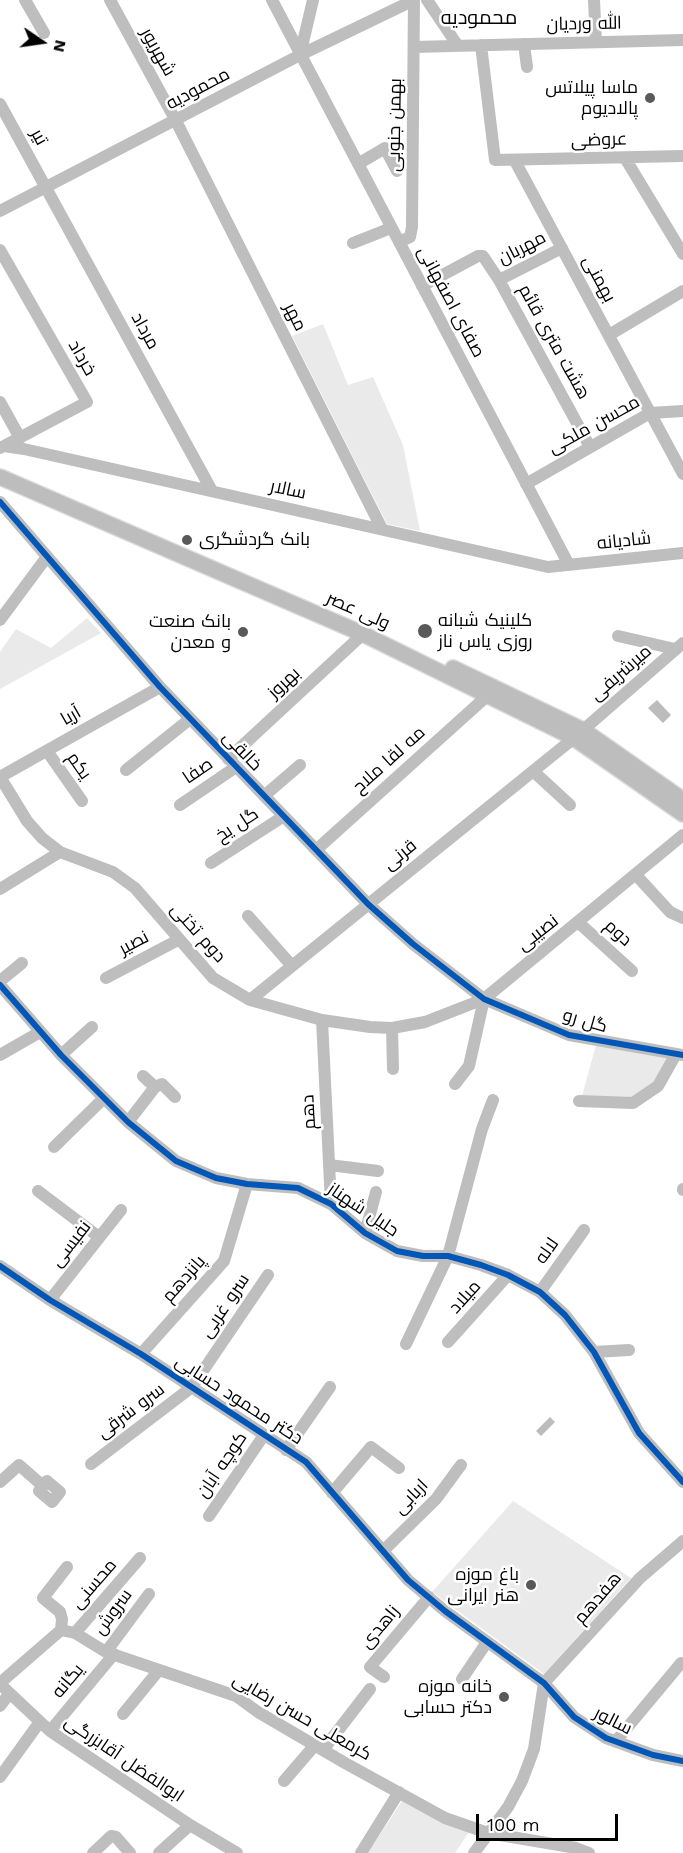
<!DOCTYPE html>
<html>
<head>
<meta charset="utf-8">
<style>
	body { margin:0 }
	#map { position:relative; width:683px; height:1853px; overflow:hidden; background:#fff; font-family:"Work Sans",sans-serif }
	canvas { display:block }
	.north { position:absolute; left:12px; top:12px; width:60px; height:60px; -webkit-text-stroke:4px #fff; paint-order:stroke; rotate:103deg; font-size:16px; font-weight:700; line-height:24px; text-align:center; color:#000 }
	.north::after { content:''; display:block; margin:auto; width:21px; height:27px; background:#000; clip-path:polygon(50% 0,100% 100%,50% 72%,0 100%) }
	.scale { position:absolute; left:476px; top:1814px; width:142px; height:27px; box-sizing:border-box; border:3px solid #000; border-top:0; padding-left:8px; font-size:18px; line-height:21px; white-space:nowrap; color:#000; -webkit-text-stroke:4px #fff; paint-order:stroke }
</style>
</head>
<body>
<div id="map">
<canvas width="683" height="1853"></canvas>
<div class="north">N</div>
<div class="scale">100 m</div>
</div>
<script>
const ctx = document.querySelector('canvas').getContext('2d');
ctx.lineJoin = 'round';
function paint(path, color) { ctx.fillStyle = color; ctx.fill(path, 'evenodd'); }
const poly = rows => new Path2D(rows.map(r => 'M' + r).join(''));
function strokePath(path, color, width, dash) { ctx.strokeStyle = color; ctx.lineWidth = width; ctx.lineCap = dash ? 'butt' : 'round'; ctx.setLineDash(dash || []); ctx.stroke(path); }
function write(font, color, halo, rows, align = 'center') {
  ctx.font = font + ' "Work Sans",Cairo,sans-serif'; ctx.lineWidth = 5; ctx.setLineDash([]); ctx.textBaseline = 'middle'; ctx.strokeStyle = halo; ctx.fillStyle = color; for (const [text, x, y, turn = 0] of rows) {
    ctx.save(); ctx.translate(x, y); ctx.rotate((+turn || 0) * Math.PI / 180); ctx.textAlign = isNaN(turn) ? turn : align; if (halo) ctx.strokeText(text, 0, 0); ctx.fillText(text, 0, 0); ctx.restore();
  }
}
const green = poly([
	[323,324,348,385,373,377,403,445,420,531,387,524,292,336],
	[87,618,101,633,0,689,0,652,16,629,51,648],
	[596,1045,669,1057,654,1084,631,1100,582,1096],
	[513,1501,631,1578,544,1674,432,1592],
	[402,1801,469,1832,455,1853,368,1853]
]);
const water = poly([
	[657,700,671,715,663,723,648,708],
	[550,1417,555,1422,541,1436,536,1431]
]);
const minor = poly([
	[25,0,44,33],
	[110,0,176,121,382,529],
	[272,0,569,565],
	[427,0,458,46],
	[594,0,596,42],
	[524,44,527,67],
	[481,45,495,160,683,156],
	[414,47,683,40],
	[300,55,313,0],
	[0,104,212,491],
	[625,158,683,254],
	[515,161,683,474],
	[358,164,385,148,397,171],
	[0,211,300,55,414,0],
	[399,242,410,237,412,227,414,0],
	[353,243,391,228],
	[0,250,87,402,4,446],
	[499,280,562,248],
	[422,286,478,256,483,256,499,280,590,447],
	[609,335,683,291],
	[0,402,20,438],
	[0,448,4,446,24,449,548,567,683,553],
	[526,484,650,413,683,411],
	[0,502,160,687,368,904,413,944,484,999,569,1035,683,1055],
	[0,620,46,558],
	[618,636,675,649],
	[583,730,683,643],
	[47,751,82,801],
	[228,759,363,634],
	[126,770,190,719],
	[533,771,570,805],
	[0,777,27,821,42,838,60,852,113,872,135,888,213,978,250,1000,322,1020,370,1027,392,1028,425,1022,484,999,683,835],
	[0,777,160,687],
	[264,796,300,765],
	[180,805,236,767],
	[316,850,487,696],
	[211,863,284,816],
	[636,875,670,912,683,918],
	[0,889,60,852],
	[248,916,292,966],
	[579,923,632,971],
	[106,978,178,940],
	[0,981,22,963],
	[0,985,61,1055,128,1122,176,1161,216,1178,247,1184,298,1188,331,1204,365,1233,397,1251,423,1256,448,1256,481,1265,508,1275,540,1292,565,1315,594,1352,639,1433,683,1482],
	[250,1000,574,738],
	[322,1020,331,1204],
	[392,1028,393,1069],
	[0,1055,40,1032],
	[61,1055,92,1027],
	[143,1076,155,1087,162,1084,175,1097],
	[455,1084,469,1066,484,999],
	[579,1101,633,1103,658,1086,676,1054],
	[128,1122,155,1087],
	[54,1147,104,1098],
	[329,1165,378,1171],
	[683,1190,683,1189],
	[38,1191,99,1237],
	[365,1233,376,1192],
	[0,1266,50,1300,141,1354,306,1462,408,1580,445,1611,544,1683,574,1717,606,1738,653,1755,683,1761],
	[540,1292,584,1230],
	[50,1300,121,1210],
	[448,1342,508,1275],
	[406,1344,448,1256,482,1129,493,1100],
	[594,1352,629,1350],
	[141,1354,224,1261,247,1184],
	[286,1450,330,1387],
	[91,1464,192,1387,268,1275],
	[47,1481,60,1492,52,1502,39,1491,47,1481],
	[0,1482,19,1465,43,1486],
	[332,1493,371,1447,399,1468],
	[209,1516,264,1435],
	[383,1551,436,1499,461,1465],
	[61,1630,75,1633,106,1652,236,1696,258,1712,345,1763,445,1818,488,1833,576,1848,589,1853],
	[61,1630,62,1619,60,1612,43,1598,67,1567],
	[75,1633,140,1558],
	[106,1652,149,1594],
	[384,1677,370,1667,429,1597],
	[462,1679,487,1642],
	[0,1683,61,1630],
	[544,1683,640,1578,683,1541],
	[0,1684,50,1731,190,1825,237,1853],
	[0,1706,9,1694],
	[123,1714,159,1670],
	[50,1731,114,1654],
	[616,1741,681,1663],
	[323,1750,370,1689],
	[0,1777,39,1723],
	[284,1781,315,1745],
	[93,1853,111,1836,116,1837,130,1853],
	[159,1853,190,1825],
	[361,1853,399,1792],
	[474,1853,508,1807,522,1781,534,1749,544,1683]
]);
const major = poly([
	[0,477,363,634,574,738,683,814],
	[453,668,583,730,683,800]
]);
const cycleway = poly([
	[0,502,160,687,368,904,413,944,484,999,569,1035,683,1055],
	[0,985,61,1055,128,1122,176,1161,216,1178,247,1184,298,1188,331,1204,365,1233,397,1251,423,1256,448,1256,481,1265,508,1275,540,1292,565,1315,594,1352,639,1433,683,1482],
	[0,1266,50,1300,141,1354,306,1462,408,1580,445,1611,544,1683,574,1717,606,1738,653,1755,683,1761]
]);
const markers = [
	[650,98,6,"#595959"],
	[187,540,6,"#595959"],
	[425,631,8,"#595959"],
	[243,632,6,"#595959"],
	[531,1585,6,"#595959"],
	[504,1697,6,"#595959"]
];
const streetNames = [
	["الله وردیان",584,24,-1],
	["شهریور",158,52,61],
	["محمودیه",198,89,-28],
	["بهمن جنوبی",395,125,-89],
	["تیر",39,137,61],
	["عروضی",599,140,-2],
	["مهربان",522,248,-27],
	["بهمنی",599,279,62],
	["صفای اصفهانی",451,302,62],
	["مهر",295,317,63],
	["مرداد",145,331,61],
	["هشت متری قائم",554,342,61],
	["خرداد",82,358,60],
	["محسن ملکی",594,425,-29],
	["سالار",288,490,12],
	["شادیانه",624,541,-6],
	["ولی عصر",358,611,24],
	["میرشریفی",621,673,-41],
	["بهروز",284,683,-43],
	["آریا",71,716,-30],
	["خالقی",242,751,46],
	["مه لقا ملاح",389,760,-42],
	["یکم",79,766,55],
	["صفا",198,771,-34],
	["گل یخ",237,825,-33],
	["قرنی",400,855,-39],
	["دوم تختی",198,933,48],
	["نصیبی",538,933,-38],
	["دوم",618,933,42],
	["نصیر",134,943,-28],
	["گل رو",585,1021,16],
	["دهم",309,1112,-93],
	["جلیل شهناز",363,1210,34],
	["نفیسی",71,1244,-52],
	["لاله",547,1251,-55],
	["پانزدهم",184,1279,-49],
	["میلاد",465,1297,-48],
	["سرو غربی",225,1306,-56],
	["دکتر محمود حسابی",239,1400,33],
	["سرو شرقی",131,1411,-37],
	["کوچه آبان",222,1465,-56],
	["اربابی",411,1497,-46],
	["محسنی",94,1584,-49],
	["هفدهم",598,1598,-49],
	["سروش",113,1612,-54],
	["زاهدی",380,1627,-50],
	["یگانه",68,1681,-50],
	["کرمعلی حسن رضایی",302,1717,30],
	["سالور",613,1721,27],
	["ابوالفضل آقابزرگی",124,1759,34]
];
const poiNames = [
	["ماسا پیلاتس",638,88],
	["پالادیوم",638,109],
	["بانک گردشگری",199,540,"left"],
	["کلینیک شبانه",438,621,"left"],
	["روزی یاس ناز",438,642,"left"],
	["بانک صنعت",231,622],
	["و معدن",231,643],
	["باغ موزه",519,1575],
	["هنر ایرانی",519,1596],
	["خانه موزه",492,1687],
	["دکتر حسابی",492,1708]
];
const neighbourhoodNames = [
	["محمودیه",479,18]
];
paint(green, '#eaeaea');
paint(water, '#bcbcbc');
strokePath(major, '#dbdbdb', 18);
strokePath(minor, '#bebebe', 12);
strokePath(major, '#bdbdbd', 15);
strokePath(cycleway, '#0057b8', 6);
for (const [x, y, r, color] of markers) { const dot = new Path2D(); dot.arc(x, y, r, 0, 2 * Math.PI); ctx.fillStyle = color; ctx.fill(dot); strokePath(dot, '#fff', 2); }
write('18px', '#000', '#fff', streetNames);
write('18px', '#000', '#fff', poiNames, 'right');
write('20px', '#000', '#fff', neighbourhoodNames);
</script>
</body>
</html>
